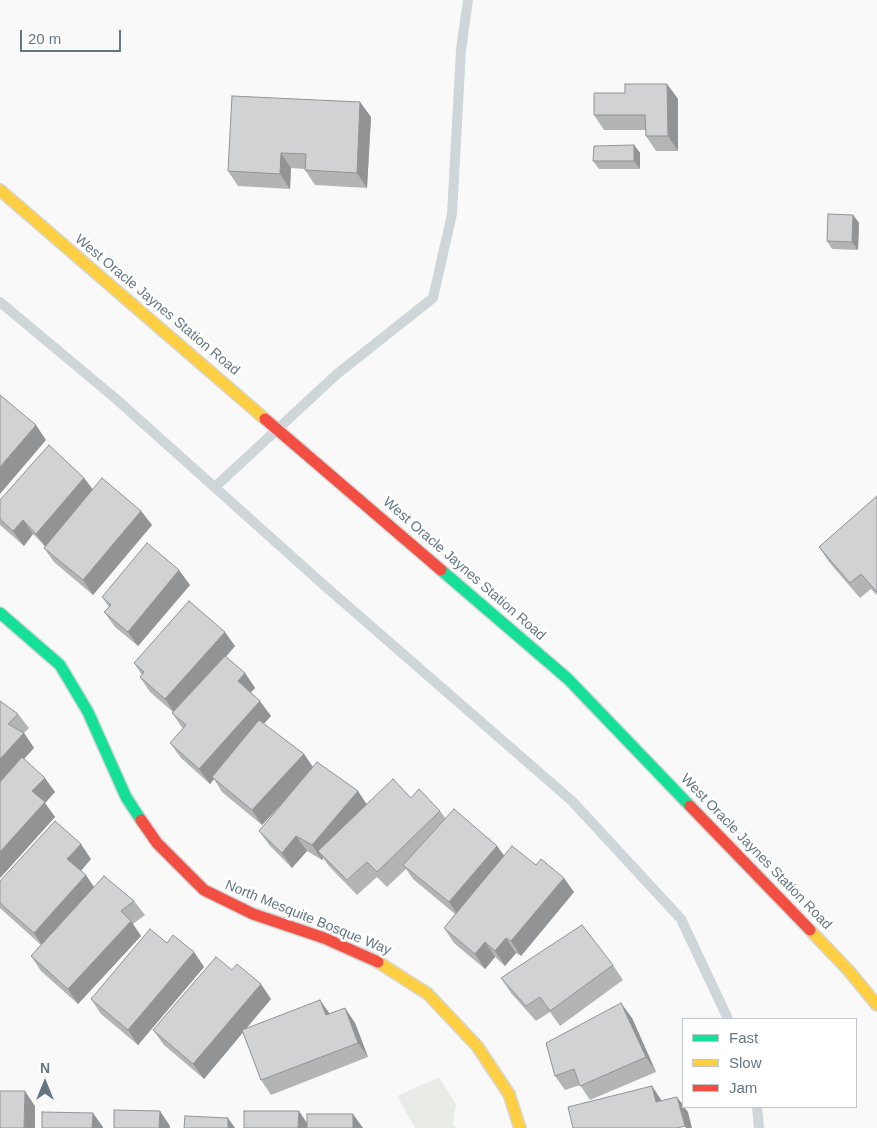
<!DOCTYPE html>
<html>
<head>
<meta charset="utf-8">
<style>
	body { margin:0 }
	#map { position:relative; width:877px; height:1128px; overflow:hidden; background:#f9f9f9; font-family:Arial,sans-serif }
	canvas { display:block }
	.legend { position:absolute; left:682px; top:1018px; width:175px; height:90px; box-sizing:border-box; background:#fff; border:1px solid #c1c8cd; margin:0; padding:6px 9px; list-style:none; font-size:15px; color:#657683 }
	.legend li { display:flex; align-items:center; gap:10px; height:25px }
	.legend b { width:25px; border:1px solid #c1c8cd }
	.north { position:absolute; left:20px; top:1058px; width:50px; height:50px; -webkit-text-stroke:4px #fff; paint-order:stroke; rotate:0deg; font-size:14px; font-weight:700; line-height:20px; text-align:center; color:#657683 }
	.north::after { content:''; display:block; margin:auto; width:18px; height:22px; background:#657683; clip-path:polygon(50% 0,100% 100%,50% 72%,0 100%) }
	.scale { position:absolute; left:20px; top:30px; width:101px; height:22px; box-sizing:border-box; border:2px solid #657683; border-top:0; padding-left:6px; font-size:15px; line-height:18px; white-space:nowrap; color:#657683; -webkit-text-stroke:4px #fff; paint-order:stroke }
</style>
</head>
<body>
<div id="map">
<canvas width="877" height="1128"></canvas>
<ul class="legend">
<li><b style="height:6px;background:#16e098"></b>Fast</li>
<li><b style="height:6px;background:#ffcf43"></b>Slow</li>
<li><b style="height:6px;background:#f24e42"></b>Jam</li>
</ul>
<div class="north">N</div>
<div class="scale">20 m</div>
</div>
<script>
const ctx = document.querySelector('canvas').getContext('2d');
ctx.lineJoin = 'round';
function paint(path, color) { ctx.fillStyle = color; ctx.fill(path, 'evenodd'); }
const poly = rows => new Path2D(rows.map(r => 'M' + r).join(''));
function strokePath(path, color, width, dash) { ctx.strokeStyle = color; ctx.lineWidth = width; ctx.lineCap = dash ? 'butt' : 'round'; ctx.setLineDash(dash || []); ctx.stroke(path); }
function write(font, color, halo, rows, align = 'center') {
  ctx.font = font + ' Arial,sans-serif'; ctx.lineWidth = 5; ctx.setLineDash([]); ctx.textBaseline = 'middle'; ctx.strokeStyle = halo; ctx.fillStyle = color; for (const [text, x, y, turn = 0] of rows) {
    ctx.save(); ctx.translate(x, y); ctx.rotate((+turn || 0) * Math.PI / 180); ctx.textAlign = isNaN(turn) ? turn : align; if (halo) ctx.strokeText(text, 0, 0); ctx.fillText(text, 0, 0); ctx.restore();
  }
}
const green = poly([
	[439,1077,456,1104,453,1124,456,1128,415,1128,397,1096]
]);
const stream = poly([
	[0,302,115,398,326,587,572,801,681,919,728,1019],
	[215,487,337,374,433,298,452,214,461,50,468,0],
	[757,1107,759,1128]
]);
const fast = poly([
	[441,570,568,679,690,806],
	[0,613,60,665,88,712,126,797,141,820]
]);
const slow = poly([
	[0,190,265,419],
	[810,930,849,971,877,1005],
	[378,962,428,994,477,1046,509,1094,520,1128]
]);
const jam = poly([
	[265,419,441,570],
	[690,806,810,930],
	[141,820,157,843,204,890,253,914,324,938,378,962]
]);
const wall = poly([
	[667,84,678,99,678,151,656,151,646,136,646,130,604,130,594,115,625,93],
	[360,102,371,117,367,188,315,185,305,170,305,169,291,168,290,189,238,186,228,171],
	[634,145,640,153,640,169,599,169,593,161],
	[853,215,859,223,858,250,832,249,827,241],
	[84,478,92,489,141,511,152,525,93,595,54,562,44,548,45,546,33,534,24,546,0,525,0,500],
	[877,496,877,595,871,589,860,598,829,562,819,547],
	[190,585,138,646,115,627,104,612,109,607,102,597],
	[235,646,226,657,245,673,255,688,251,692,271,716,263,724,304,754,313,767,367,804,411,798,440,811,446,819,497,846,504,856,536,865,574,892,521,956,516,953,505,966,495,957,485,969,454,943,444,928,455,914,413,879,406,869,387,887,377,877,357,895,328,865,323,858,322,860,307,851,292,868,270,846,259,831,283,802,262,825,222,792,214,779,210,784,181,758,170,743,183,729,172,713,173,712,150,692,140,677,142,675,134,663],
	[0,701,18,714,29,728,24,733,34,748,24,759,55,792,45,803,55,817,0,878],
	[91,859,81,871,94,887,134,901,145,915,133,924,141,936,78,1004,41,971,31,956,41,945,0,908,0,881],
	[167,943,194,952,204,967,138,1045,101,1014,91,999],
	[613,965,623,980,560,1026,550,1012,536,1021,511,993,501,978],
	[232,970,271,999,245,1029,330,1014,345,1008,355,1023,368,1057,271,1095,261,1080,243,1032,204,1079,164,1045,153,1030],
	[632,1018,656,1072,590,1100,580,1085,565,1090,555,1076]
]);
const shadedWall = poly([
	[667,84,678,99,678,151,668,136],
	[360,102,371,117,367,188,357,173],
	[634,145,640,153,640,169,634,161],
	[281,153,291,168,290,189,280,174],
	[853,215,859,223,858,250,852,242],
	[36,425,46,440,0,494,0,467],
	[84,478,95,492,46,548,36,534],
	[141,511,152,525,93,595,83,580],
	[23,520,33,534,24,546,13,531],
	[179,570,190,585,138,646,128,632],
	[225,632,235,646,175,714,165,699],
	[245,673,255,688,248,695,238,681],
	[260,701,271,716,214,779,212,777,214,779,210,784,199,769],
	[24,733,34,748,0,785,0,759],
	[304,754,314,769,262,825,252,810],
	[45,778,55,792,45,803,55,817,0,878,0,852,32,791],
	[358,791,368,806,318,851,323,858,322,860,312,845],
	[296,836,307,851,292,868,282,853],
	[81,844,91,859,78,874,67,859],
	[497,846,508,861,459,917,449,902],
	[86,875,96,890,44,948,34,933],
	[564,878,574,892,521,956,511,941],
	[131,921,141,936,78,1004,68,989],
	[506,938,516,953,505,966,495,951],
	[485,942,495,957,485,969,475,954],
	[194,952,204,967,138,1045,128,1030],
	[261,984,271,999,204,1079,193,1064],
	[320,1000,330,1014,326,1015],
	[621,1003,632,1018,656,1072,646,1057],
	[345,1008,355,1023,368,1057,358,1043],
	[652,1086,662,1101,656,1102],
	[25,1091,35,1106,35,1128,24,1128],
	[677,1097,683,1105,683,1107,684,1107,688,1112,692,1128,686,1128,685,1126],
	[160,1111,170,1126,170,1128,159,1128],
	[299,1111,309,1126,309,1128,298,1128],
	[93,1113,103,1127,103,1128,92,1128],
	[353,1114,363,1128,353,1128],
	[228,1118,235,1128,228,1128]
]);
const building = poly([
	[625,84,667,84,668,136,646,136,645,115,594,115,594,93,625,93,625,84],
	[232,96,360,102,357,173,305,170,306,154,281,153,280,174,228,171,232,96],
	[634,145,634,161,593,161,594,146,634,145],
	[828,214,853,215,852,242,827,241,828,214],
	[0,395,36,425,0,467,0,395],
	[49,445,84,478,36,534,23,520,13,531,0,519,0,500,49,445],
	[102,478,141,511,83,580,44,548,102,478],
	[877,496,877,592,861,574,850,583,819,547,877,496],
	[147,543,179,570,128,632,104,612,111,605,102,597,147,543],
	[189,601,225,632,165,699,140,677,144,672,134,663,189,601],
	[225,656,245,673,238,681,260,701,199,769,170,743,186,725,172,713,225,656],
	[0,701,18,714,8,724,24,733,0,759,0,701],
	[259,720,304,754,252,810,212,777,259,720],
	[22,757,45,778,32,791,45,802,0,852,0,782,22,757],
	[317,762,358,791,312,845,296,836,282,853,259,831,317,762],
	[393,779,411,798,419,789,440,811,377,872,367,862,347,880,318,851,393,779],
	[454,809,497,846,449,902,403,865,454,809],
	[55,821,81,844,67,859,86,875,34,933,0,903,0,881,55,821],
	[512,846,536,865,541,859,564,878,511,941,506,938,495,951,485,942,475,954,444,928,512,846],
	[104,876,134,901,121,911,131,921,68,989,31,956,104,876],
	[582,925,613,965,550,1011,540,997,526,1006,501,978,582,925],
	[150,929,167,943,173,935,194,952,128,1030,91,999,150,929],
	[216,957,232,970,237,964,261,984,193,1064,153,1030,216,957],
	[320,1000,326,1015,345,1008,358,1043,261,1080,242,1030,320,1000],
	[621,1003,646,1057,580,1086,574,1069,555,1076,546,1043,621,1003],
	[652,1086,656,1102,677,1097,685,1126,677,1128,573,1128,568,1107,652,1086],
	[0,1091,25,1091,24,1128,0,1128,0,1091],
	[114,1110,160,1111,159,1128,114,1128,114,1110],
	[244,1111,299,1111,298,1128,244,1128,244,1111],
	[42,1112,93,1113,92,1128,42,1128,42,1112],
	[307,1114,353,1114,353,1128,307,1128,307,1114],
	[185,1116,228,1118,228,1128,184,1128,185,1116]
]);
const streetNames = [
	["West Oracle Jaynes Station Road",157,305,40],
	["West Oracle Jaynes Station Road",464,569,41],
	["West Oracle Jaynes Station Road",756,852,46],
	["North Mesquite Bosque Way",308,918,22]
];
paint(green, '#e8ebe6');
strokePath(stream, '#ced6d9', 10);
strokePath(fast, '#d5d6d7', 14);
strokePath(slow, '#d5d6d7', 14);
strokePath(jam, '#d5d6d7', 14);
strokePath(fast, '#16e098', 11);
strokePath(slow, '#ffcf43', 11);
strokePath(jam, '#f24e42', 11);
paint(wall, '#b3b5b5');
paint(shadedWall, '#929394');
paint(building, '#d0d2d3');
strokePath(building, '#929394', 1);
write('14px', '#657683', '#fff', streetNames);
</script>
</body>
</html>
